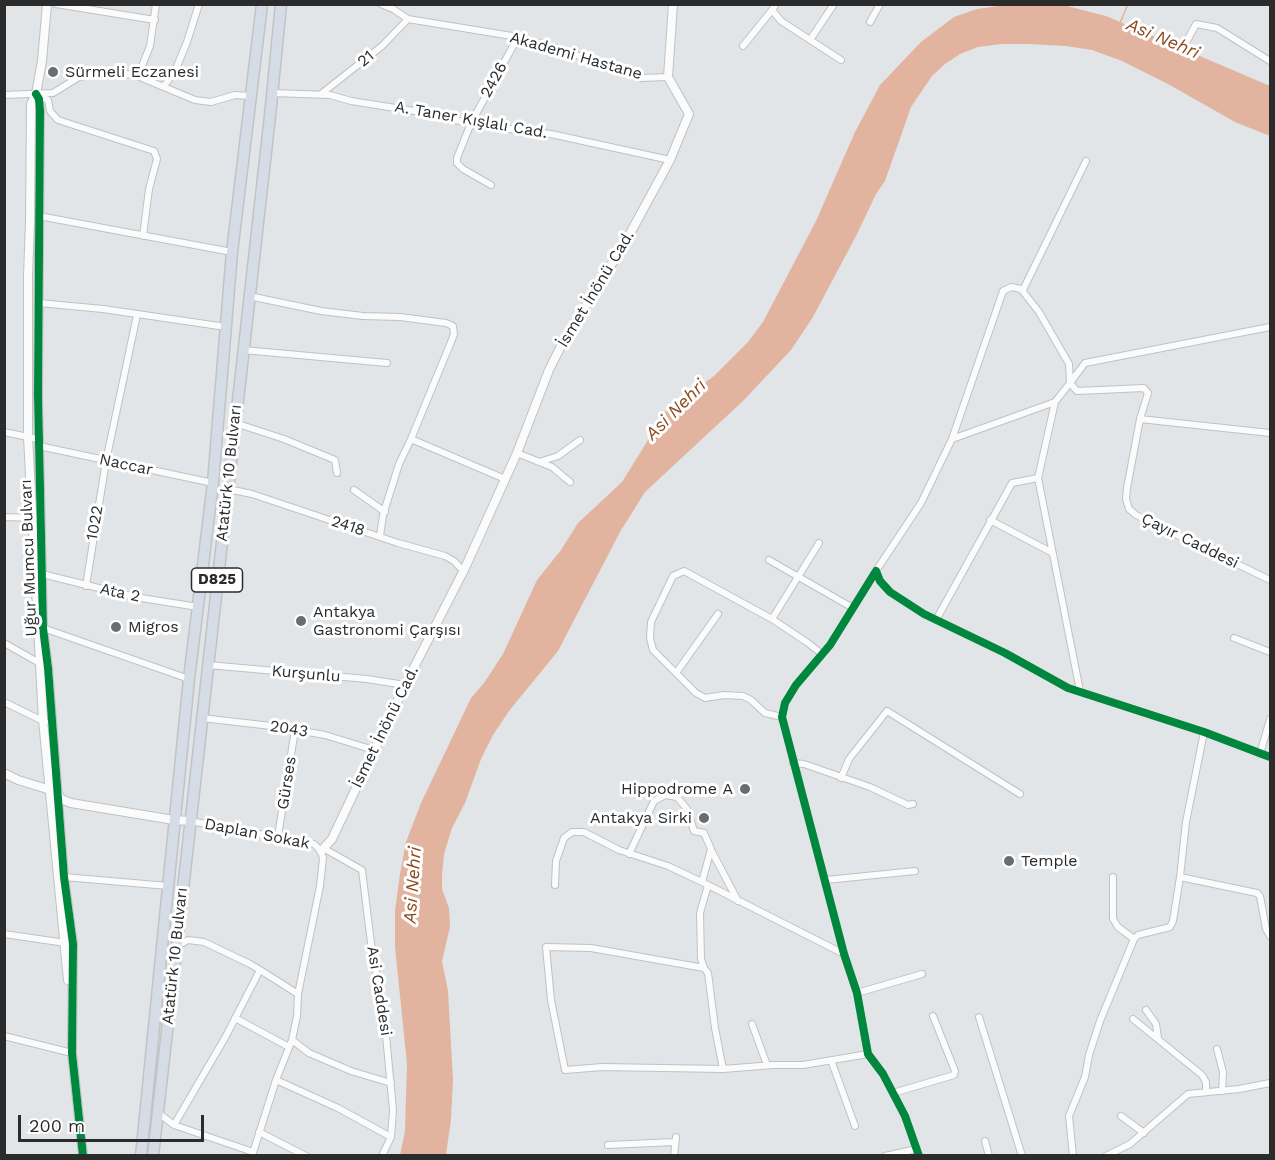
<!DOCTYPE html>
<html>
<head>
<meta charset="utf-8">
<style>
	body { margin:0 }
	#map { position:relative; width:1275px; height:1160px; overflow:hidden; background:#e2e5e8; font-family:"Work Sans",sans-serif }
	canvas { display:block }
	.frame { position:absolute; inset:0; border:6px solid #2b2b2b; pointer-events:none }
	.scale { position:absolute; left:18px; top:1115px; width:186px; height:27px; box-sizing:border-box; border:3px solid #2b2b2b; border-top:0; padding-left:8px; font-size:18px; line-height:21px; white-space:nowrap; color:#2b2b2b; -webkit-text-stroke:4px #fff; paint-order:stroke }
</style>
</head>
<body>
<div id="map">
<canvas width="1275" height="1160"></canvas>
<div class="frame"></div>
<div class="scale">200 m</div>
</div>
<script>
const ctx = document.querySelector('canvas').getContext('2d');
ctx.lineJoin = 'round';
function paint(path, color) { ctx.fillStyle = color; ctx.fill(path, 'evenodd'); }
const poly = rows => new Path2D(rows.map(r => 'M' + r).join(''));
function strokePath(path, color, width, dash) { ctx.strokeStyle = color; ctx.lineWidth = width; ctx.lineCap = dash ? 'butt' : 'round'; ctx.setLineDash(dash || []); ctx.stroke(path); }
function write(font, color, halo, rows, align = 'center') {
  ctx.font = font + ' "Work Sans",sans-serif'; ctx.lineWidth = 6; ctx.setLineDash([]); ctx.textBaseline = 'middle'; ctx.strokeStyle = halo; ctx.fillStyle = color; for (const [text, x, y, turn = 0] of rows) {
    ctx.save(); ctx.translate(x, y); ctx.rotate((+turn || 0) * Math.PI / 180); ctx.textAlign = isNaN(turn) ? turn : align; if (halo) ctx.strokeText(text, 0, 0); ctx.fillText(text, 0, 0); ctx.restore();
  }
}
const water = poly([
	[1013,4,1067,6,1106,16,1270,86,1270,136,1235,122,1168,84,1122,61,1092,50,1066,46,1028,44,1001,44,978,47,960,54,945,64,932,76,911,107,885,181,876,194,856,236,813,317,791,350,743,401,645,492,620,532,558,651,509,711,493,735,481,759,465,803,452,828,444,854,442,875,442,889,449,908,450,927,442,961,448,991,453,1080,451,1119,446,1155,400,1155,405,1131,407,1064,395,947,395,911,400,874,406,842,421,803,471,698,484,683,503,654,537,580,561,550,578,523,622,482,666,411,714,376,748,342,763,322,816,221,855,132,880,85,921,42,954,17,977,9]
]);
const stream = poly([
	[1120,23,1128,4]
]);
const minor = poly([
	[56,4,155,20],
	[381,4,393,9,408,19,518,37,554,47,641,78,668,77],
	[776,4,772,10,781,21,841,60],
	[870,22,880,4],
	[810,40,834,4],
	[1187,41,1196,24,1217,28,1270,61],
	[743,46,772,10],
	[138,76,150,46,156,4],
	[164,86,175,71,187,42,199,4],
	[272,93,330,95,351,101,421,112,477,125,551,134,670,160],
	[321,94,382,46,408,19],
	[4,95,53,93,79,77,105,72,135,75,195,100,211,102,235,95,251,96],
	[37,95,48,100,50,111,58,120,154,151,157,159,149,189,143,236],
	[491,185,463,169,457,163,457,158,471,123,518,37],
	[39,216,232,252],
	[1023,290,1086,161],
	[249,296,321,311,363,316,400,317,446,323,453,326,454,334,451,342,411,439,399,464,383,515,380,536],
	[39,303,103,309,226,327],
	[1270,327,1085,363,1070,383,1077,391,1144,388,1148,393,1140,419,1127,488,1126,499,1129,509,1136,515,1270,580],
	[243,350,387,363],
	[1055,402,1038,478,1080,691],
	[1140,419,1270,433],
	[235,423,284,439,335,460,337,473],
	[4,432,38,439],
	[411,439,505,479],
	[39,446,213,483],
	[517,453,552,467,570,482],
	[539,462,558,456,580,440],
	[228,489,252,494,398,543,445,556,454,561,464,572],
	[354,490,385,512],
	[4,517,35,518],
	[990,520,1051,552],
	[769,560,853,608],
	[876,571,921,503,952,439,1003,291,1011,287,1021,289,1039,312,1069,364,1070,383,1055,402,952,439],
	[42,574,135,597,198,607],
	[86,586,106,461,137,315],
	[772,619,819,543],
	[936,620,1012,483,1038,478],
	[43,628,189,679],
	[1234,638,1270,652],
	[4,643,43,665],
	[208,665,367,679,405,685],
	[676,673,718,614],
	[4,702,45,722],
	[782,717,765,713,751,700,743,696,724,695,705,698,696,693,653,650,650,638,651,622,673,576,684,571,772,619,808,643,822,654],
	[202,718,280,727,325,735,374,750],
	[1260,754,1270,719],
	[793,763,804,764,870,787,908,805,913,804],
	[841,778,849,759,887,711,1020,794],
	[190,821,314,844,321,851,323,858,320,886,298,994,297,1016,292,1040,276,1080,252,1156],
	[278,836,295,730],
	[323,848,362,870,372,951,384,1014,393,1110,391,1137,382,1156],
	[711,850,738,901],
	[629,854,654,801,665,795,677,797,687,809,694,831,704,833,711,849,702,882],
	[64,877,168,886],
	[1113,877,1113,919,1118,927,1134,939],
	[1180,877,1257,893,1260,896,1266,929,1270,936],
	[826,880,915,871],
	[555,885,556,861,564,838,572,832,584,832,619,850,668,866,702,882,844,954],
	[708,885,700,913,701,959,704,968,708,973,715,1028,723,1069],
	[4,934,66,943],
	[704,968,591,948,546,947,551,1000,565,1070,602,1067,723,1069,773,1065,803,1065,868,1054],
	[260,970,298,994],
	[857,993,922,974],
	[1146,1010,1156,1024,1158,1038],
	[979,1017,1022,1156],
	[235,1018,289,1047],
	[1133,1019,1202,1075,1206,1082,1206,1092],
	[752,1024,767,1065],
	[4,1036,72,1053],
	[292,1040,309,1053,351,1071,391,1083],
	[1217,1049,1223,1072,1222,1091],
	[831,1060,855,1126],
	[276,1080,338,1108,391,1137],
	[893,1093,954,1075,955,1071,933,1016],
	[157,1112,174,1125,253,1152],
	[1121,1116,1144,1133],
	[174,1125,226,1036,260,970,250,964,204,942,188,940,176,947],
	[259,1132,306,1156],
	[985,1141,989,1156],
	[608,1145,675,1142],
	[674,1156,676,1137],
	[885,1156,917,1149],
	[919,1156,905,1116,883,1074,868,1054,857,993,844,954,782,717,785,703,796,685,830,645,876,571,880,581,890,592,924,614,1005,653,1068,688,1204,732,1270,757],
	[1073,1156,1069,1116,1085,1077,1089,1055,1100,1021,1134,939,1138,935,1170,927,1173,921,1180,877,1186,822,1204,732],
	[1106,1156,1130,1144,1188,1094,1239,1089,1270,1083]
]);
const tertiary = poly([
	[47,4,42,61,36,94,31,104,30,221,28,276,28,437,43,720,68,980],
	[36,94,39,99,40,111,38,395,43,628,48,668,64,877,73,944,72,1053,83,1156],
	[4,773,18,780,57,792,61,799,71,803,174,820,190,821],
	[321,851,332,839,405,685,465,568,517,453,549,370,562,344,626,241,670,160,689,114,668,77,673,4]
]);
const trunk = poly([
	[141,1156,189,679,213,483,232,252,262,4],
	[153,1156,270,116,281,4]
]);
const cycleway = poly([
	[36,94,39,99,40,111,38,395,43,628,48,668,64,877,73,944,72,1053,83,1156],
	[919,1156,905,1116,883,1074,868,1054,857,993,844,954,782,717,785,703,796,685,830,645,876,571,880,581,890,592,924,614,1005,653,1068,688,1204,732,1270,757]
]);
const markers = [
	[53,72,6,"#6b6c6d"],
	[301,621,6,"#6b6c6d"],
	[116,627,6,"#6b6c6d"],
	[745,789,6,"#6b6c6d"],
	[704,818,6,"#6b6c6d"],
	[1009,861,6,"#6b6c6d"]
];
const shields = [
	[217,580,51]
];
const shieldNames = [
	["D825",217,580]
];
const streetNames = [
	["Akademi Hastane",576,56,16],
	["21",366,59,-40],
	["2426",494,80,-61],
	["A. Taner Kışlalı Cad.",471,120,10],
	["İsmet İnönü Cad.",596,289,-59],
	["Naccar",126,465,12],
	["Atatürk 10 Bulvarı",229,473,-84],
	["1022",95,523,-80],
	["2418",348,526,18],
	["Çayır Caddesi",1190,541,26],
	["Uğur Mumcu Bulvarı",29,558,-92],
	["Ata 2",120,593,12],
	["Kurşunlu",306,674,5],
	["İsmet İnönü Cad.",385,727,-64],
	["2043",289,729,9],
	["Gürses",287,783,-81],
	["Daplan Sokak",257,834,11],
	["Atatürk 10 Bulvarı",175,956,-84],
	["Asi Caddesi",379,991,81]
];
const poiNames = [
	["Sürmeli Eczanesi",65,72],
	["Antakya",313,612],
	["Gastronomi Çarşısı",313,630],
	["Migros",128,627],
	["Hippodrome A",733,789,"right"],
	["Antakya Sirki",692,818,"right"],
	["Temple",1021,861]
];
const waterNames = [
	["Asi Nehri",1163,39,23],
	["Asi Nehri",676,410,-45],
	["Asi Nehri",413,885,-86]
];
paint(water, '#e2b39e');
strokePath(stream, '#e2b39e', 1.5);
strokePath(minor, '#c0c1c1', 8);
strokePath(tertiary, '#c0c1c1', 10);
strokePath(trunk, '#c2c3c5', 13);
strokePath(minor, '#fbfbfc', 6);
strokePath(tertiary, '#fbfbfc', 8);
strokePath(trunk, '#d6dce6', 10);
strokePath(cycleway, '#00873e', 8);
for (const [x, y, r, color] of markers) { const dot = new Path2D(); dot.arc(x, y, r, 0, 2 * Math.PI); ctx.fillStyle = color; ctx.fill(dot); strokePath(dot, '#fff', 2); }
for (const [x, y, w] of shields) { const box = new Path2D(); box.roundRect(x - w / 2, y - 12, w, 24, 4.5); ctx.fillStyle = '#fff'; ctx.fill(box); strokePath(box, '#2b2b2b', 1.5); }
write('bold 15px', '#2b2b2b', null, shieldNames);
write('16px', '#2b2b2b', '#fff', streetNames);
write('16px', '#2b2b2b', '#fff', poiNames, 'left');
write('italic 18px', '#8e491c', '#fff', waterNames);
</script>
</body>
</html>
